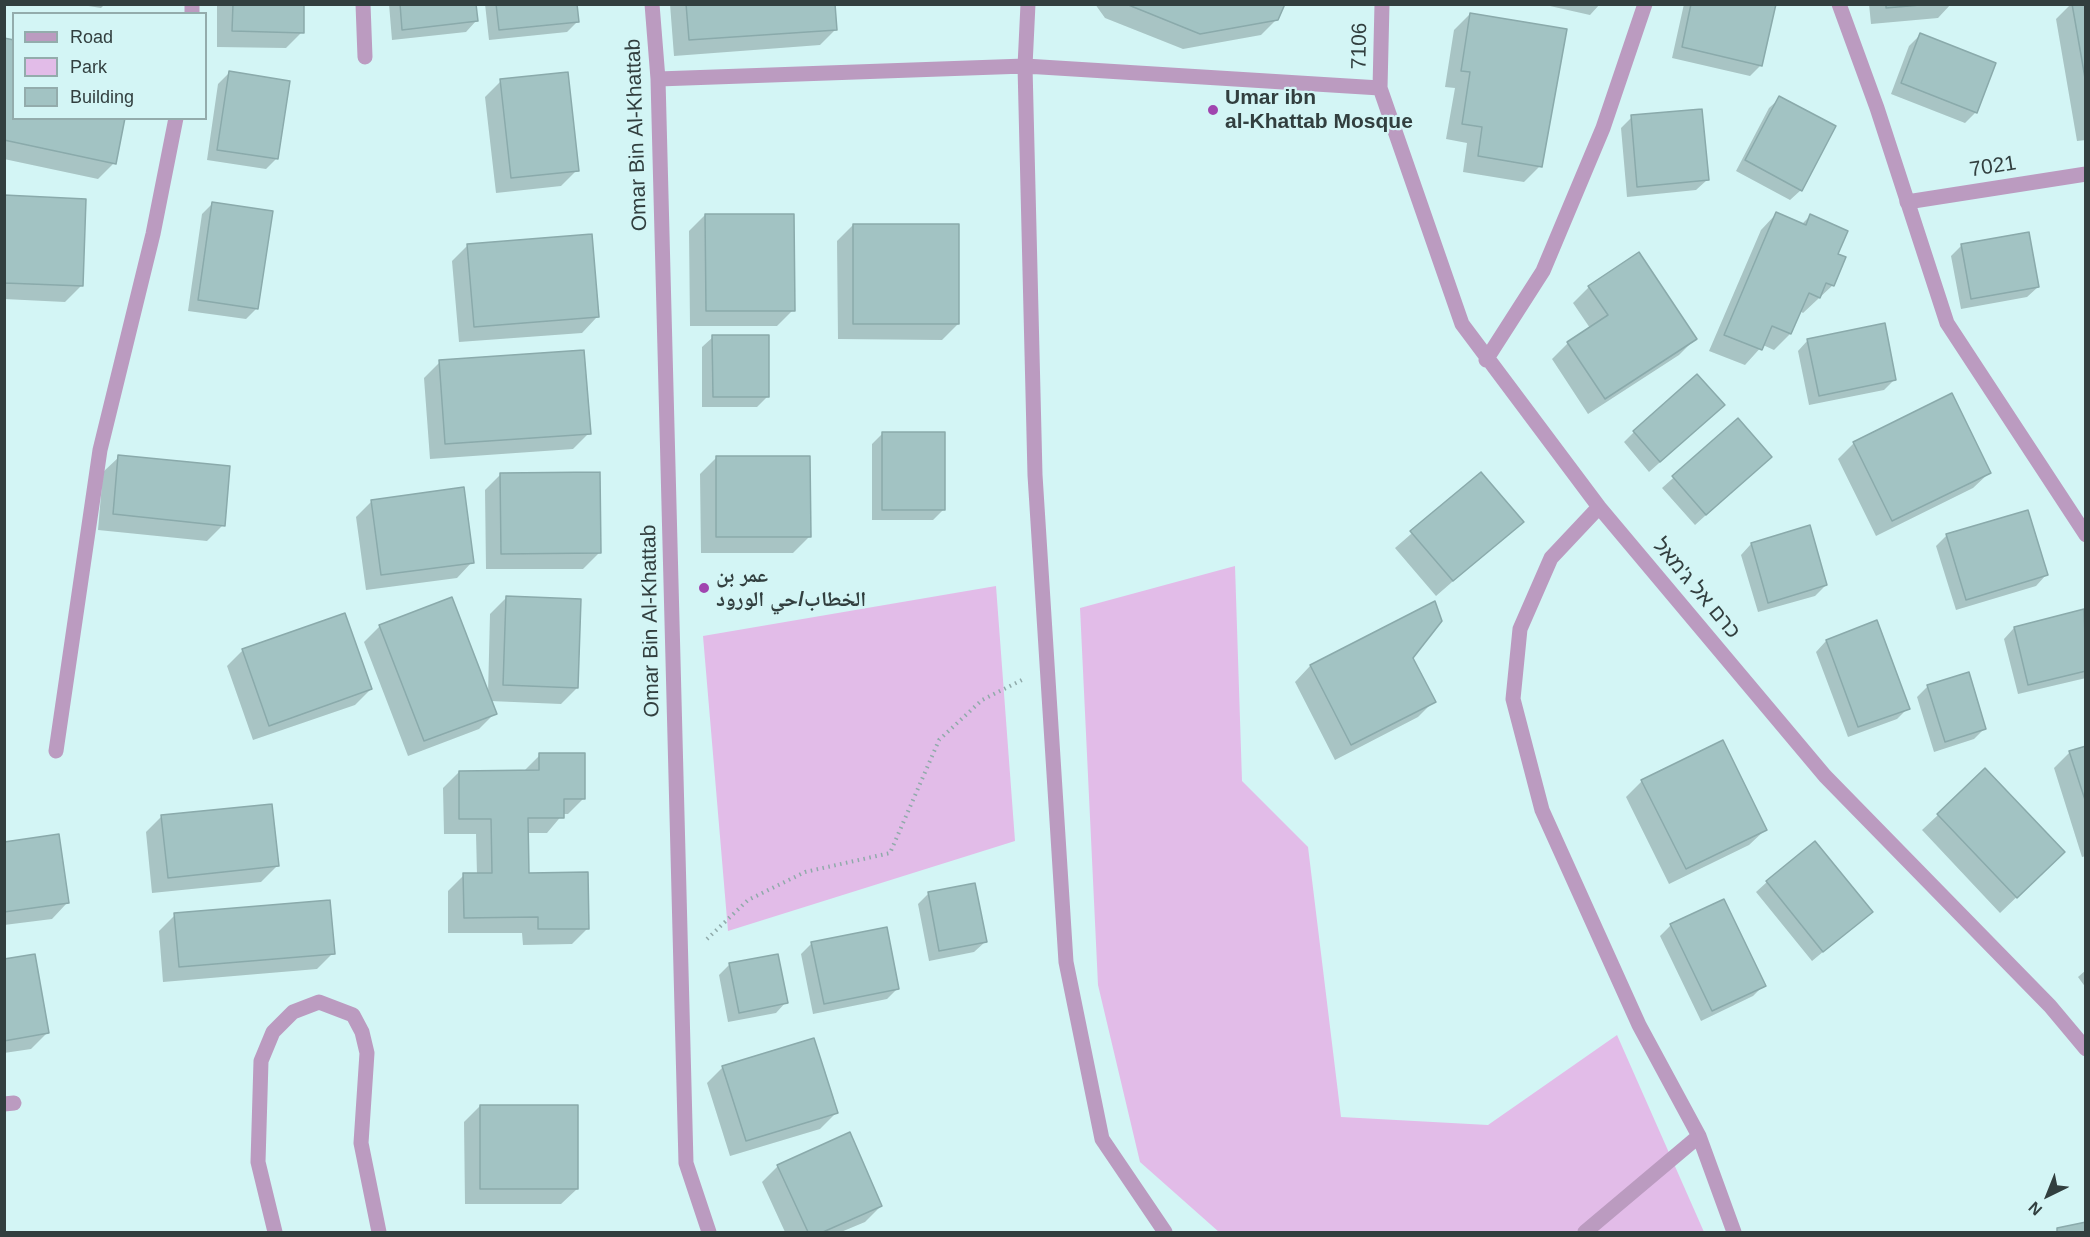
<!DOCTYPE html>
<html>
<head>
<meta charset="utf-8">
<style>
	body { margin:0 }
	#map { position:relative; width:2090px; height:1237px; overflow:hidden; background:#d3f5f5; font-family:Helvetica,sans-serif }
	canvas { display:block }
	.frame { position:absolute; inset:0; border:6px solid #323f3f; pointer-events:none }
	.legend { position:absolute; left:12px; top:12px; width:195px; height:108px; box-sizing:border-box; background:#d3f5f5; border:2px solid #93acac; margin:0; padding:8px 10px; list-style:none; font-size:18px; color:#323f3f }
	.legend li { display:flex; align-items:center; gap:12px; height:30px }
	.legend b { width:30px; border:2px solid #93acac }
	.north { position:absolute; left:2018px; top:1165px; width:60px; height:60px; -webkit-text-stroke:4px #d3f5f5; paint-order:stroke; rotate:223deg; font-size:16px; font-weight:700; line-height:24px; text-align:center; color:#323f3f }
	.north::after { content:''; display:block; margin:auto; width:21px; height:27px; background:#323f3f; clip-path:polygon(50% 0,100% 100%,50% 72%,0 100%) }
</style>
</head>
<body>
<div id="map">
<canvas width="2090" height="1237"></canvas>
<div class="frame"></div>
<ul class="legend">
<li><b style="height:8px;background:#bb9bc0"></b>Road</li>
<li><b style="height:16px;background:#e2bce8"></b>Park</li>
<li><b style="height:16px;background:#a2c3c3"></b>Building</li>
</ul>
<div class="north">N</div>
</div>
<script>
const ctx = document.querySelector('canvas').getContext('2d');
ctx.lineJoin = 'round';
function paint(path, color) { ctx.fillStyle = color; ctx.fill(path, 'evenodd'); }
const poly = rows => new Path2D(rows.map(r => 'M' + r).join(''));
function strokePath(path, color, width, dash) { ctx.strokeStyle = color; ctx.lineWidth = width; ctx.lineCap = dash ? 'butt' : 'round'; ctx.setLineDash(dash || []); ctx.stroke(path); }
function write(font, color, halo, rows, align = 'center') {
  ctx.font = font + ' Helvetica,"Noto Naskh Arabic","Noto Sans Hebrew",sans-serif'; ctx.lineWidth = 4.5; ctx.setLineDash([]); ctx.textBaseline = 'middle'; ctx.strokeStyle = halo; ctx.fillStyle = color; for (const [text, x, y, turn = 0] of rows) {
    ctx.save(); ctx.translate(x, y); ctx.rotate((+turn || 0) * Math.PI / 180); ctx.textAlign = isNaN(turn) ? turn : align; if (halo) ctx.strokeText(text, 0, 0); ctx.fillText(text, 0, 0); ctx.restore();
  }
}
const green = poly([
	[1235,566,1242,781,1308,847,1341,1117,1488,1125,1617,1035,1704,1232,1219,1232,1140,1162,1098,985,1080,608],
	[996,586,1015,841,728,931,703,636]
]);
const shadow = poly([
	[76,4,105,4,101,8],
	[217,4,303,4,302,32,286,48,217,47],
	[389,4,475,4,476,21,466,32,392,40],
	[485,4,576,4,577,22,567,32,489,40],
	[670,4,834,4,836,29,820,45,674,56],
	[1095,4,1284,4,1277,19,1261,35,1183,49,1105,18],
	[1541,4,1600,4,1590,15],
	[1684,4,1774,4,1761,65,1750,76,1672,58],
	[1869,4,1951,4,1938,18,1871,24],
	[2071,4,2086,4,2086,140,2077,141,2056,19],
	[1470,14,1540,166,1524,182,1463,172,1467,143,1446,139,1455,88,1445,87,1454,30],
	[1920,35,1976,112,1965,123,1891,94,1909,46],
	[4,39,14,118,114,163,98,179,4,159],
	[229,73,277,158,266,169,207,160,218,84],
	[501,81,577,170,561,186,496,193,485,97],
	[1780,98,1801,190,1790,200,1736,171,1769,108],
	[1632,117,1707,180,1696,190,1627,197,1621,128],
	[4,197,81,286,65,302,4,299],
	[213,203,257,308,246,319,188,311,202,214],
	[1776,214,1801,225,1810,216,1836,255,1833,285,1803,313,1800,311,1790,334,1774,350,1763,345,1745,365,1709,351,1761,230],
	[705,215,793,310,777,326,690,326,689,231],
	[853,225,958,324,942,340,838,339,837,241],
	[468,245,597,317,582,333,459,342,452,261],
	[1962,245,2038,287,2027,297,1961,309,1951,256],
	[1589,287,1695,339,1679,355,1588,414,1552,359,1568,343,1590,328,1573,303],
	[713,337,768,396,757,407,702,407,702,347],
	[1808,340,1895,379,1884,390,1809,405,1798,351],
	[440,362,589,433,573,449,430,459,424,378],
	[1712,416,1649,472,1624,442,1634,432],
	[1738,420,1759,467,1695,525,1662,488],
	[883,433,944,509,933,520,872,520,872,444],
	[1854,443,1989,473,1973,488,1876,536,1838,459],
	[119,457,223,525,207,541,98,530,103,472],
	[716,458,809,537,793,553,701,553,700,474],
	[501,474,599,553,583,569,486,569,485,490],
	[1480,474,1521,522,1436,596,1395,548],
	[372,501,472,562,457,578,366,590,356,517],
	[1809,527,1826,585,1815,596,1758,612,1741,555,1751,544],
	[1947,535,2046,575,2036,586,1956,610,1936,546],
	[506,598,577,688,561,704,490,701,495,713,479,729,408,756,364,642,380,626,488,695,490,614],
	[1434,604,1411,658,1434,701,1418,717,1335,760,1295,682,1310,666],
	[2082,611,2086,623,2086,678,2018,694,2004,639,2014,628],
	[1826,641,1908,708,1897,719,1848,737,1816,652],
	[243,650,371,689,355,705,253,740,227,666],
	[1928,686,1985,728,1974,739,1934,752,1917,697],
	[2086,747,2086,856,2082,857,2054,768,2070,752],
	[540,755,584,798,568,814,563,814,547,833,527,833,528,874,588,928,572,944,523,945,522,933,448,933,448,891,464,875,477,875,476,834,444,834,443,788,459,772,524,771],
	[1642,781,1765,830,1749,845,1669,884,1626,797],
	[1938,815,2047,868,2000,913,1922,830],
	[162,816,277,866,261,882,152,893,146,832],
	[4,844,67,903,52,919,4,925],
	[1767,882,1871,912,1812,961,1756,892],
	[929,893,985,942,974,952,929,961,918,904],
	[175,915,333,953,317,969,163,982,159,931],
	[1671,925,1764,985,1753,996,1701,1021,1660,936],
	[812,943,898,988,887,999,813,1014,801,954],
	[4,961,47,1033,31,1049,4,1053],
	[729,965,786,1002,776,1013,728,1022,719,975],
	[2086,970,2086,988,2078,977],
	[723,1067,836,1113,820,1129,730,1156,707,1083],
	[480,1106,577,1189,561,1204,465,1204,464,1122],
	[778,1166,881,1206,865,1222,841,1232,785,1232,762,1182]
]);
const building = poly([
	[233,4,304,4,304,33,232,31,233,4],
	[400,4,476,4,478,21,402,30,400,4],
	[496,4,577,4,579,22,499,30,496,4],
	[686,4,835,4,837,30,689,40,686,4],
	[1126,4,1285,4,1278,20,1200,34,1126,4],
	[1691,4,1776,4,1762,66,1682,47,1691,4],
	[1886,4,1932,4,1886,8,1886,4],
	[2072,4,2086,4,2086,84,2081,55,2072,4],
	[1470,13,1567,29,1542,167,1478,156,1482,127,1462,124,1470,72,1461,71,1470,13],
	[1920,33,1996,63,1977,113,1901,83,1920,33],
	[4,38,14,40,14,118,125,118,116,164,4,140,4,38],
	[229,71,290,81,278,159,217,150,229,71],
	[568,72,579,171,511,178,500,79,568,72],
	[1779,96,1836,126,1802,191,1745,160,1779,96],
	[1702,109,1709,180,1637,187,1631,115,1702,109],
	[4,195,86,199,83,286,4,283,4,195],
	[212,202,273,211,258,309,198,300,212,202],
	[1776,212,1806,225,1810,214,1848,231,1838,254,1846,257,1834,286,1826,283,1820,298,1809,293,1791,334,1772,326,1762,350,1724,335,1776,212],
	[705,214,794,214,795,311,706,311,705,214],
	[853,224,959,224,959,324,853,324,853,224],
	[2029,232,2039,287,1971,299,1961,244,2029,232],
	[592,234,599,317,474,327,467,244,592,234],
	[1639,252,1697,339,1605,399,1567,342,1608,315,1588,286,1639,252],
	[1885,323,1896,380,1819,396,1807,339,1885,323],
	[712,335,769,335,769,397,713,397,712,335],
	[584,350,591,434,445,444,439,360,584,350],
	[1697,374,1725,405,1660,462,1633,431,1697,374],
	[1952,393,1991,473,1892,521,1853,442,1952,393],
	[1738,418,1772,457,1706,515,1672,476,1738,418],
	[882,432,945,432,945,510,882,510,882,432],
	[118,455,230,466,225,526,113,514,118,455],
	[716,456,810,456,811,537,716,537,716,456],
	[600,472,601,553,501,554,500,473,600,472],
	[1481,472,1524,522,1453,581,1410,531,1481,472],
	[464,487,474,563,381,575,371,500,464,487],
	[2028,510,2048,575,1966,600,1946,534,2028,510],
	[1810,525,1827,585,1768,603,1751,543,1810,525],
	[506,596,581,599,578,688,503,685,506,596],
	[452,597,497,714,424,741,379,625,452,597],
	[1435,601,1442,621,1413,658,1436,702,1351,745,1310,665,1435,601],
	[2084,609,2086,671,2028,685,2014,627,2084,609],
	[345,613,372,689,269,726,242,649,345,613],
	[1877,620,1910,709,1858,727,1826,640,1877,620],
	[1969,672,1986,729,1945,742,1927,685,1969,672],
	[1723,740,1767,830,1686,869,1641,780,1723,740],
	[2086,746,2086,803,2069,751,2086,746],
	[539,753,585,753,585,799,564,799,564,818,528,818,529,873,588,872,589,929,538,929,538,917,464,918,463,873,492,873,491,819,459,819,459,771,539,770,539,753],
	[1985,768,2065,852,2017,898,1937,814,1985,768],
	[272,804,279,866,168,878,161,815,272,804],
	[59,834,69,903,4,912,4,842,59,834],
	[1815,841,1873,912,1823,952,1766,881,1815,841],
	[975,883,987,942,939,951,928,892,975,883],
	[1724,899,1766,986,1712,1011,1670,924,1724,899],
	[330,900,335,954,179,967,174,913,330,900],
	[887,927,899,989,824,1004,811,942,887,927],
	[35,954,49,1033,4,1041,4,959,35,954],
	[778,954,788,1003,739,1013,729,963,778,954],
	[814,1038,838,1113,746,1141,722,1066,814,1038],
	[480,1105,578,1105,578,1189,480,1189,480,1105],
	[850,1132,882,1206,823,1232,808,1232,777,1165,850,1132],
	[2086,1222,2086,1232,2057,1232,2057,1228,2086,1222]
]);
const path = poly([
	[707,939,748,900,805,872,890,853,939,740,982,700,1022,680]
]);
const lane = poly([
	[363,4,365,57],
	[1907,202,2086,174],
	[4,1104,14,1103],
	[275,1232,258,1162,261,1061,273,1032,293,1012,319,1002,353,1015,362,1032,367,1053,361,1143,379,1232]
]);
const street = poly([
	[652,4,658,79,686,1163,709,1232],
	[1028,4,1025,66,1035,475,1066,962,1102,1139,1165,1232],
	[1382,4,1380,88,1462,324,1599,507,1825,776,2050,1006,2086,1049],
	[1839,4,1877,108,1947,323,2086,535],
	[192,14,192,4],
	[658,79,1025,66,1380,88],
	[1486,360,1543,271,1603,128,1645,4],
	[1599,507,1551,558,1520,629,1513,699,1542,810,1639,1025,1699,1136,1734,1232],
	[56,751,100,450,153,234,176,118],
	[1585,1232,1699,1136]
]);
const markers = [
	[1213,110,6,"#a045af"],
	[704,588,6,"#a045af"]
];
const streetNames = [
	["7106",1360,46,-89],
	["Omar Bin Al-Khattab",637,135,-92],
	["7021",1993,167,-9],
	["כרם אל ג'מאל",1696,589,50],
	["Omar Bin Al-Khattab",651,621,-91]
];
const poiNames = [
	["Umar ibn",1225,98],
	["al-Khattab Mosque",1225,122],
	["عمر بن",716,576],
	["الخطاب/حي الورود",716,600]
];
paint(green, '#e2bce8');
paint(shadow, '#0003');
paint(building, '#a2c3c3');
strokePath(building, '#8aaaab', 1.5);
strokePath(path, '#90aaaa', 4, [1.5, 4.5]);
strokePath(lane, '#bb9bc0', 15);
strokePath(street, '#bb9bc0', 15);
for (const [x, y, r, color] of markers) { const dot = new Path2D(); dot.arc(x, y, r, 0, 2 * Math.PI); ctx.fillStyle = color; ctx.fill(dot); strokePath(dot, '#d3f5f5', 2); }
write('21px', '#323f3f', '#d3f5f5', streetNames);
write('bold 21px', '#323f3f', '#d3f5f5', poiNames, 'left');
</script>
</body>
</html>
